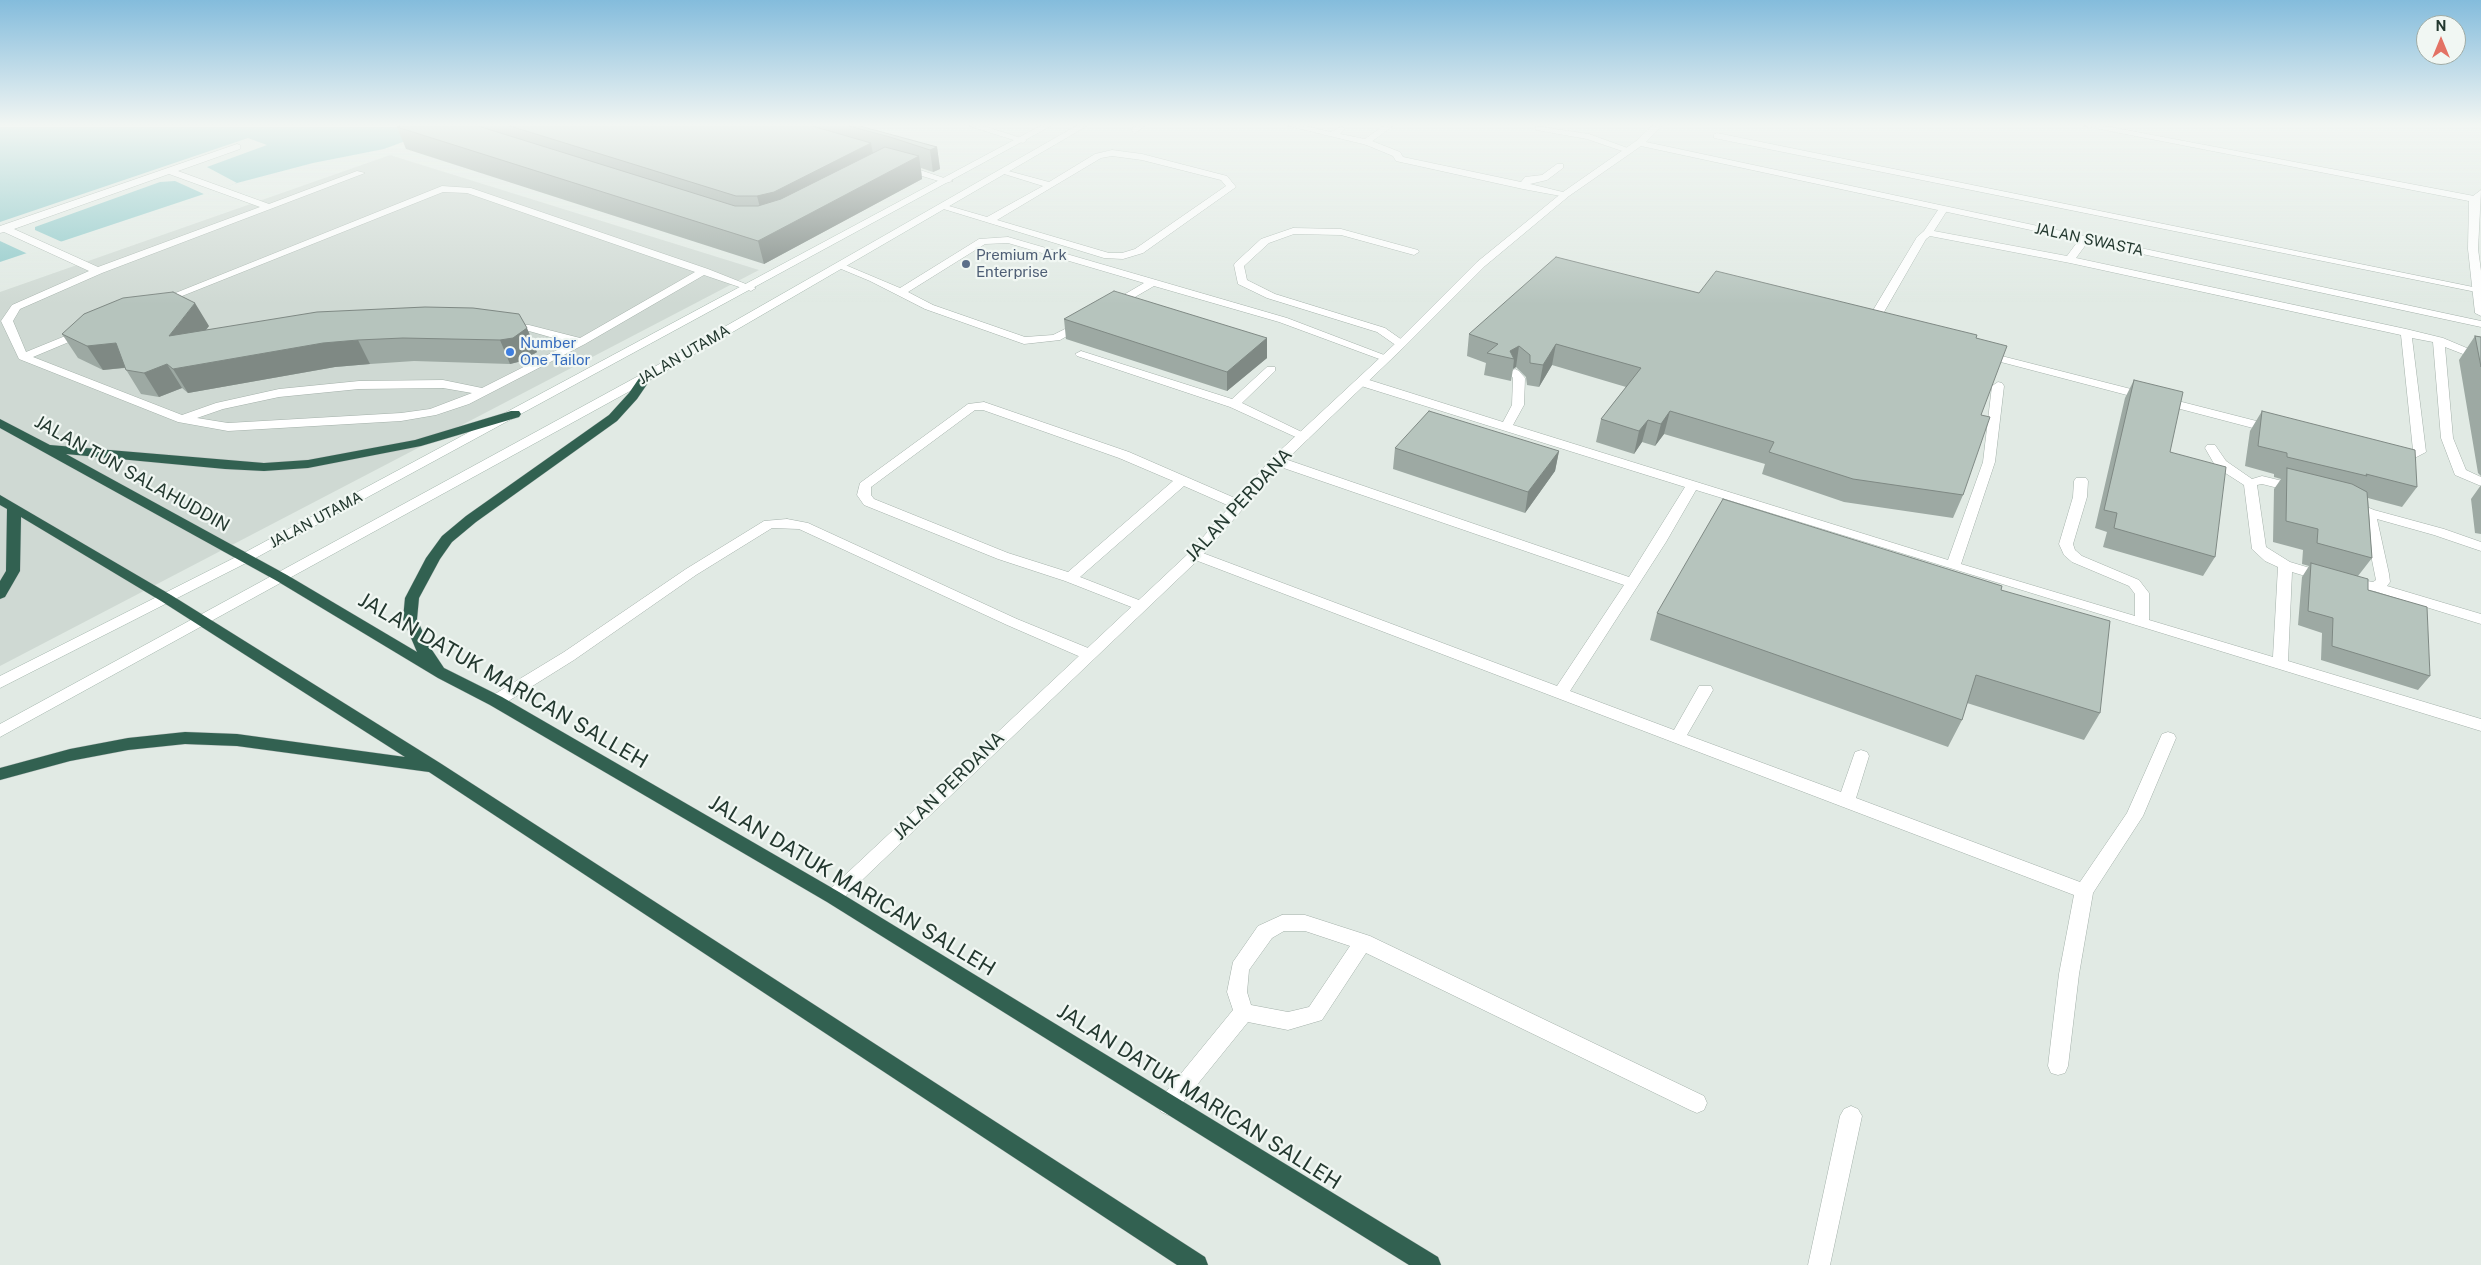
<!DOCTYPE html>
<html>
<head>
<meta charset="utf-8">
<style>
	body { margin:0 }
	#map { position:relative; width:2481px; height:1265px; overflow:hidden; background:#e1eae4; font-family:"Public Sans",sans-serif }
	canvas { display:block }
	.north { position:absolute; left:2416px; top:15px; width:50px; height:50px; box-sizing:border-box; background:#f1f7f3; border:1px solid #9faba5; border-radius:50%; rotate:0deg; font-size:14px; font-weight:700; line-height:20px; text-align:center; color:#23382f }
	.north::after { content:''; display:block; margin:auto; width:18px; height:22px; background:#e37265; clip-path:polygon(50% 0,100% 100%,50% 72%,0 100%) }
</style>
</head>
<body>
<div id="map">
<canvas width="2481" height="1265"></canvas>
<div class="north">N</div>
</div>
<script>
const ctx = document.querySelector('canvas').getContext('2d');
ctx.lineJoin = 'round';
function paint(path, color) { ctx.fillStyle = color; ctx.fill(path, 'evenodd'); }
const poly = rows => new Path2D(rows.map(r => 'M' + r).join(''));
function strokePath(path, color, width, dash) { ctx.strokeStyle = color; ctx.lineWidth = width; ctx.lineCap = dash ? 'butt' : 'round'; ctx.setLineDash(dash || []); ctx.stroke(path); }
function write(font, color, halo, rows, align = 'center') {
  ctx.font = font + ' "Public Sans",sans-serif'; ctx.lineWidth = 4.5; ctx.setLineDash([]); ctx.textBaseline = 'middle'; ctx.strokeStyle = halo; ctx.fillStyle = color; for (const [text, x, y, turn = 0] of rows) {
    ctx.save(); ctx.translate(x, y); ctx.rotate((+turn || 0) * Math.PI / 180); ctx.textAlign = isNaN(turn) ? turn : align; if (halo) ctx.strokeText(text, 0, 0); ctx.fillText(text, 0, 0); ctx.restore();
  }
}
const built = poly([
	[390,155,759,270,0,666,0,292]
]);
const water = poly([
	[0,127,443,127,384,149,313,163,237,183,0,262]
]);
const pier = poly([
	[248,138,267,145,207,167,237,183,206,195,175,181,160,182,35,227,35,230,62,242,28,254,0,241,0,222]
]);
const lane = poly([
	[969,126,984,126,1027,140,1023,143,969,126],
	[1134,126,1145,126,1135,133,1131,130,1134,126],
	[1536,126,1589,134,1633,150,1628,153,1587,139,1536,130,1536,126],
	[2084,126,2105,126,2474,196,2479,199,2474,202,2084,126],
	[1717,133,2478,288,2481,289,2481,293,1714,138,1714,134,1717,133],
	[1367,139,1400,152,1403,157,1521,182,1525,177,1542,175,1557,164,1563,164,1563,168,1547,180,1530,184,1571,194,1566,197,1523,189,1396,161,1393,156,1364,144,1363,142,1367,139],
	[237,144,240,145,240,149,178,171,269,204,357,171,365,173,102,273,20,309,13,321,26,352,80,330,88,330,88,334,33,357,182,415,216,403,279,389,359,381,443,380,482,388,571,343,529,331,503,328,503,324,529,325,580,338,695,272,467,193,443,192,162,304,154,304,153,302,442,186,471,188,708,269,756,288,751,291,704,275,585,344,469,404,436,415,401,421,228,431,178,422,19,359,1,321,12,305,89,271,4,232,0,233,0,226,237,144],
	[169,174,260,207,98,267,14,229,169,174],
	[443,388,472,393,430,409,401,413,228,423,197,418,223,409,279,397,359,389,443,388],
	[1112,150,1142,154,1227,176,1236,187,1143,253,1123,259,1104,258,937,207,942,204,987,217,1043,186,1001,173,1001,169,1049,182,1095,154,1112,150],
	[1112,156,1142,160,1221,180,1226,186,1135,249,1122,253,1109,253,997,220,1101,158,1112,156],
	[899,165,905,165,953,181,945,183,899,169,899,165],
	[1940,207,1948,209,1934,231,2067,256,2081,237,2085,236,2090,239,2076,258,2406,329,2443,338,2481,354,2481,361,2445,347,2453,438,2466,470,2481,477,2481,486,2455,475,2441,438,2433,342,2412,338,2426,452,2409,461,2396,462,2390,458,2391,455,2413,450,2401,335,2070,263,1930,236,1926,239,1884,312,1882,320,1889,326,1883,329,1879,328,1870,321,1872,312,1917,237,1924,231,1940,207],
	[1293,228,1341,229,1418,250,1419,252,1414,255,1341,235,1294,234,1269,243,1244,266,1247,280,1275,294,1385,328,1405,342,1405,346,1397,346,1377,332,1267,298,1238,284,1234,265,1235,263,1261,239,1293,228],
	[1008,237,1287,318,1392,358,1390,360,1382,360,1279,322,1154,286,1116,308,1108,308,1108,304,1144,283,1008,243,985,244,908,292,933,305,1025,337,1053,335,1083,320,1087,321,1087,325,1060,340,1024,344,925,309,870,281,834,266,835,264,843,264,900,288,979,239,1008,237],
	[1081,351,1232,399,1267,367,1275,367,1275,371,1242,403,1310,436,1308,439,1300,439,1230,407,1077,356,1075,354,1081,351],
	[1982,351,2276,426,2278,429,2272,433,1978,356,1978,352,1982,351],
	[1515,369,1519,371,1525,378,1524,405,1513,425,1948,560,1983,462,1992,386,1998,382,2002,383,2004,386,1995,462,1961,564,2135,616,2135,594,2129,586,2072,562,2064,555,2059,544,2073,497,2074,481,2076,478,2086,478,2088,481,2087,497,2073,544,2075,550,2082,556,2139,580,2149,593,2149,620,2273,657,2278,567,2265,561,2252,549,2244,485,2216,467,2205,448,2207,445,2215,445,2226,461,2252,479,2262,476,2303,486,2305,489,2298,493,2262,484,2257,485,2266,547,2290,562,2330,574,2332,577,2325,582,2292,572,2288,661,2481,719,2481,731,1696,490,1666,542,1570,691,1674,730,1699,686,1711,686,1713,690,1687,735,1841,792,1855,752,1861,750,1867,752,1869,756,1856,798,2080,882,2127,813,2162,734,2168,732,2174,734,2176,738,2143,816,2093,893,2079,974,2068,1066,2065,1073,2058,1075,2051,1073,2048,1066,2059,974,2074,895,1190,558,1188,555,1190,552,1200,552,1557,686,1624,585,1272,464,1271,461,1272,458,1282,458,1629,577,1685,487,1358,385,1356,382,1362,378,1366,379,1503,422,1512,405,1513,378,1509,373,1515,369],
	[984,402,1129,452,1244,502,1246,505,1239,509,1234,508,1184,486,1080,577,1144,602,1146,605,1144,608,1139,610,1065,581,998,559,864,505,857,495,860,483,968,404,984,402],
	[975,410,983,410,1119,458,1173,481,1068,572,1008,553,874,499,871,495,871,487,975,410],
	[2351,500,2374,510,2444,529,2481,542,2481,551,2434,535,2377,519,2389,574,2390,582,2387,586,2481,614,2481,624,2374,591,2344,586,2342,583,2349,578,2373,582,2376,580,2363,515,2344,504,2351,500],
	[787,519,808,523,1017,619,1093,650,1096,654,1093,658,1088,659,1083,658,1007,625,799,529,772,528,696,575,574,660,502,705,490,705,488,701,490,697,564,652,686,569,764,521,787,519],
	[1282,915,1305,915,1370,936,1704,1096,1707,1103,1704,1110,1697,1113,1690,1110,1366,953,1322,1020,1288,1030,1248,1022,1175,1112,1168,1115,1161,1112,1158,1105,1161,1098,1233,1010,1227,992,1233,962,1258,926,1282,915],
	[1284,931,1305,931,1350,946,1309,1007,1288,1012,1251,1005,1247,992,1249,970,1272,938,1284,931],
	[1851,1106,1858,1109,1862,1116,1830,1265,1808,1265,1840,1116,1844,1109,1851,1106]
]);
const street = poly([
	[1288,126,1306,126,1331,132,1342,126,1345,129,1340,134,1365,139,1383,126,1393,126,1367,145,1288,126],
	[1652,126,1662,126,1646,142,2481,321,2481,327,1641,146,1569,196,1485,266,1405,346,1282,464,1200,558,839,902,833,904,827,902,824,897,827,892,1190,552,1272,458,1397,342,1477,262,1563,192,1636,141,1652,126],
	[2481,190,2478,249,2481,271,2481,316,2475,313,2468,249,2469,199,2481,190]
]);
const secondary = poly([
	[1040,126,1051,126,250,561,0,688,0,676,240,555,1040,126],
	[1076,126,1087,126,650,380,0,737,0,724,642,374,1076,126]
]);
const highway = poly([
	[646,373,652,377,637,399,617,421,476,522,452,542,440,559,419,598,417,619,428,644,444,668,502,697,839,892,1438,1257,1441,1265,1409,1265,827,902,490,705,438,678,277,581,0,428,0,419,50,445,264,463,308,460,415,440,511,411,519,411,521,414,519,417,421,446,308,468,264,471,225,469,66,454,287,575,417,652,403,619,405,598,426,558,442,536,466,516,609,415,629,393,642,374,646,373],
	[0,495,171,595,440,763,1205,1257,1208,1265,1177,1265,429,772,237,746,185,744,128,750,70,761,0,780,0,768,70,749,128,738,185,732,237,734,405,757,161,601,21,517,20,571,5,597,0,599,0,581,6,571,7,509,0,505,0,495]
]);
const wall = poly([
	[399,126,860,126,937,147,940,169,933,172,921,168,922,179,764,264,406,149,397,127],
	[1699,293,1976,338,1981,415,1963,495,1953,518,1844,502,1762,474,1765,464,1664,434,1655,446,1642,442,1634,454,1596,442,1601,419,1626,387,1552,365,1539,387,1527,385,1526,377,1516,367,1513,369,1511,381,1484,375,1486,363,1467,356,1469,334],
	[425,307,537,352,522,361,510,364,414,361,370,364,335,367,188,393,182,388,159,397,141,394,125,368,103,370,78,358,62,334,209,326,205,330],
	[1064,319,1267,338,1267,358,1227,391,1066,339],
	[2475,336,2481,337,2481,476,2478,473,2459,360],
	[2134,380,2170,452,2215,557,2203,576,2103,547,2107,532,2095,528,2125,398],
	[2262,411,2417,487,2402,507,2368,498,2372,558,2358,576,2430,676,2418,690,2321,660,2322,633,2298,625,2302,577,2309,566,2302,564,2303,550,2273,542,2274,489,2281,479,2274,477,2274,474,2245,466,2250,431],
	[1395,448,1559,451,1555,471,1525,513,1393,469],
	[2481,485,2481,534,2475,533,2471,499],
	[2001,590,2100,713,2084,740,1967,703,1962,720,1948,747,1650,640,1657,613]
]);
const shadedWall = poly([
	[871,143,875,165,763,219,757,196],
	[937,147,940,169,933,172,930,150],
	[919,156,922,179,764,264,758,241],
	[195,303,209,326,183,360,169,336],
	[527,328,537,352,522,361,510,364,500,340],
	[1267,338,1267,358,1227,391,1227,372],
	[358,340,370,364,335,367,188,393,173,369,323,343],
	[116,343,131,367,103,370,87,346],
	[1556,344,1552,365,1539,387,1543,365],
	[1519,346,1516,367,1513,369,1514,359,1510,351],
	[167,364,182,388,159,397,144,373],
	[1670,411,1664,434,1655,446,1661,424],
	[1648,420,1642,442,1634,454,1639,431],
	[1559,451,1555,471,1525,513,1528,492]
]);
const building = poly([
	[399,126,478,126,735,206,758,206,781,199,885,147,919,156,758,241,397,127,399,126],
	[510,126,812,126,871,143,774,192,757,196,736,196,510,126],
	[849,126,860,126,937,147,930,150,890,137,849,126],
	[1556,257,1699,293,1716,271,1977,335,1976,338,2007,346,1981,415,1990,417,1963,495,1853,479,1769,452,1774,442,1670,411,1661,424,1648,420,1639,431,1601,419,1641,368,1556,344,1543,365,1530,363,1530,355,1519,346,1510,351,1514,359,1487,353,1498,344,1469,334,1556,257],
	[1114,291,1267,338,1227,372,1064,319,1114,291],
	[173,292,195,303,169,336,317,312,425,307,473,308,519,314,527,328,513,338,500,340,403,338,358,340,323,343,173,369,167,364,144,373,126,370,116,343,87,346,62,334,84,314,123,298,173,292],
	[2475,336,2481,337,2481,367,2475,336],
	[2134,380,2183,392,2170,452,2226,467,2215,557,2114,528,2117,513,2104,510,2134,380],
	[1429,411,1559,451,1528,492,1395,448,1429,411],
	[2262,411,2415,450,2417,487,2366,474,2367,476,2287,457,2287,453,2258,446,2262,411],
	[2287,468,2352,484,2367,492,2372,558,2317,543,2318,529,2286,521,2287,468],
	[1723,499,2002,586,2001,590,2110,621,2100,713,1976,675,1962,720,1657,613,1723,499],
	[2311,563,2368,579,2368,590,2427,607,2430,676,2332,646,2333,618,2308,611,2311,563]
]);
const markers = [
	[966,264,5,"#5c6f8a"],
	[510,352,5,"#3f7fe0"]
];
const farStreetnames = [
	["JALAN SWASTA",2089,240,12],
	["JALAN UTAMA",684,355,-30],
	["JALAN UTAMA",316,520,-28]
];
const farServicenames = [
	["Premium Ark",976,255],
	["Enterprise",976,272]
];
const farShopnames = [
	["Number",520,343],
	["One Tailor",520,360]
];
const streetNames = [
	["JALAN TUN SALAHUDDIN",132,474,29],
	["JALAN PERDANA",1239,505,-47],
	["JALAN PERDANA",949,786,-44]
];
const nearStreetnames = [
	["JALAN DATUK MARICAN SALLEH",503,681,30],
	["JALAN DATUK MARICAN SALLEH",852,886,31],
	["JALAN DATUK MARICAN SALLEH",1199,1097,32]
];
paint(built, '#cfd9d3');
paint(water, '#8ec9c9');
paint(pier, '#e1eae4');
strokePath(lane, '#a4b1aa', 1);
strokePath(street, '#a4b1aa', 1);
strokePath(secondary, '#a1b4aa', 1);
strokePath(highway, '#c1c7c5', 1);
paint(lane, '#fff');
paint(street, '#fff');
paint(secondary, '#fff');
paint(highway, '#326151');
paint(wall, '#9da9a3');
paint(shadedWall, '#7f8984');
paint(building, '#b6c4bd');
strokePath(building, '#7f8984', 1);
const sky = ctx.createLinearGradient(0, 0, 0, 304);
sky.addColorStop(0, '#84bcdc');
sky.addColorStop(0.41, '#f2f6f3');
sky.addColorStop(1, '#f2f6f300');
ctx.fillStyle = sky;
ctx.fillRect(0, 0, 2481, 304);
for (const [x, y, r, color] of markers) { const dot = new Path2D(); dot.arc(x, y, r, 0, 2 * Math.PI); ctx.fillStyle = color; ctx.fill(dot); strokePath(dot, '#f1f7f3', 2); }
write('15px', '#23382f', '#f1f7f3', farStreetnames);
write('15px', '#4e5e75', '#f1f7f3', farServicenames, 'left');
write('15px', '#366cbe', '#f1f7f3', farShopnames, 'left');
write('18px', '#23382f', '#f1f7f3', streetNames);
write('21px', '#23382f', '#f1f7f3', nearStreetnames);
</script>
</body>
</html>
